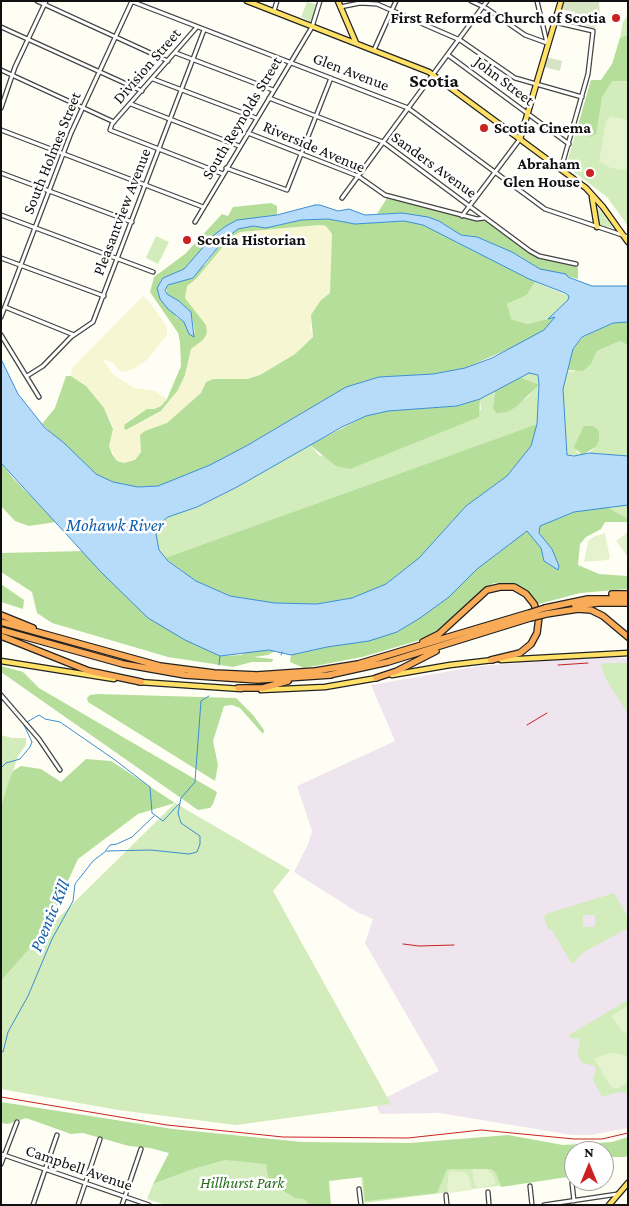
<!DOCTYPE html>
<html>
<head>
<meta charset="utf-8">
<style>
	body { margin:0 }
	#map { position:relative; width:629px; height:1206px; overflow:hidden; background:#fffef5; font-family:"Crimson Pro",serif }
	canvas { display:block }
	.frame { position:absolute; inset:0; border:2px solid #111; pointer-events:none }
	.north { position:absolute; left:564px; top:1141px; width:50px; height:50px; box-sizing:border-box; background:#fff; border:1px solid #a0a0a0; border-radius:50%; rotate:0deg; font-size:14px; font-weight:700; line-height:20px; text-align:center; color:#111 }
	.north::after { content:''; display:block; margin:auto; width:18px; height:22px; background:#c92221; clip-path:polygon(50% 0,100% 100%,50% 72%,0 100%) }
</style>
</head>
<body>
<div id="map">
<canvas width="629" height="1206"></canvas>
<div class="frame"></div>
<div class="north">N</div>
</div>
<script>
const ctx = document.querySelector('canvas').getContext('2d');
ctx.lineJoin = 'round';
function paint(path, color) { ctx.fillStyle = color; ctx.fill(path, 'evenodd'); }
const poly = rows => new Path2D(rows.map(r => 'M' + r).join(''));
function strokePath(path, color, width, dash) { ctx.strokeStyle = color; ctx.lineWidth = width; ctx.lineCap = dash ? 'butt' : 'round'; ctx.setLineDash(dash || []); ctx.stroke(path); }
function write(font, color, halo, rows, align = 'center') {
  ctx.font = font + ' "Crimson Pro",serif'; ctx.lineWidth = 5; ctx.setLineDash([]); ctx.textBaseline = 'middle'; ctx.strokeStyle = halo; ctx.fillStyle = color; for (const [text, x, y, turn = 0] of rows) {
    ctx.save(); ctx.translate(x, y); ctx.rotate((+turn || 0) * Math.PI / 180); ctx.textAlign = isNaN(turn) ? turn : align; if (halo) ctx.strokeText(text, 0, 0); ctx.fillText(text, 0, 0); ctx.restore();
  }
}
const industrial = poly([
	[605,657,628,658,628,1128,591,1135,572,1135,439,1113,380,1114,375,1103,439,1071,365,943,373,919,357,912,294,872,308,844,312,831,297,786,395,741,371,685,479,666]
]);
const farmland = poly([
	[320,225,326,226,332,234,332,271,330,293,321,300,310,326,313,337,295,354,260,375,247,379,213,379,206,382,201,393,167,424,145,431,140,442,141,452,135,460,124,464,117,461,109,446,113,429,111,421,104,408,86,386,71,376,72,368,143,296,149,301,167,327,167,335,147,360,132,370,121,372,113,363,102,359,113,374,134,388,155,391,167,399,161,406,142,412,125,423,127,430,161,412,178,390,185,375,191,349,203,340,206,325,185,298,187,285,196,279,231,237,240,232]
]);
const green = poly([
	[307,2,318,5,312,22,301,17],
	[628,15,628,35,620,38,623,22],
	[591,80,628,81,628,226,607,197,566,166],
	[595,206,601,211,613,228,598,224],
	[156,236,169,242,158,264,146,258],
	[535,282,569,296,568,301,548,319,527,324,511,319,352,372,508,312,507,304,527,295],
	[620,341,628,345,628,456,589,453,596,447,575,451,582,455,567,455,563,389,567,370,572,372,591,364,597,351],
	[529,373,538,375,539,385,537,424,165,558,159,550,156,534,158,525,168,517,197,507,237,487,310,445,320,456,481,410,480,399,495,391,493,408,507,412,528,397,538,385,520,377],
	[628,505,628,519,609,508],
	[606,663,628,663,628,714,606,679,601,665],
	[1,735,12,738,26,738,26,745,18,756,1,807],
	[175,803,290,870,273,891,391,1104,236,1125,118,1110,1,1089,1,981,45,931],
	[614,893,628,917,628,928,584,952,572,964,552,930,550,931,547,926,544,917,546,914],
	[583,915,595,915,595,927,583,927],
	[628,1000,628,1093,619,1092,602,1097,593,1080,596,1069,595,1066,582,1063,577,1053,580,1043,579,1039,570,1038,569,1035],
	[574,1158,574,1176,364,1203,361,1176,326,1180,327,1205,166,1205,147,1199,153,1184,193,1169,226,1160]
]);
const forest = poly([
	[628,35,628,81,612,81,602,97,596,134,589,137,578,126,591,80,601,80,612,64,620,38],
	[387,198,479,221,484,220,530,253,539,258,578,267,578,279,540,269,512,252,477,237,461,235,435,219,402,213,377,214],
	[271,203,277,206,277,215,237,220,214,235,184,269,163,278,160,282,176,317,184,322,189,334,195,333,191,312,179,301,167,294,166,287,205,265,223,241,238,229,253,226,266,228,301,220,328,219,355,224,404,221,423,225,535,282,527,295,507,304,511,319,527,324,556,317,544,330,518,345,465,368,433,374,379,377,346,387,248,445,210,465,158,486,138,487,113,482,96,474,42,424,55,408,66,376,71,376,86,386,104,408,113,429,109,446,112,454,117,461,124,463,135,460,141,452,140,435,145,431,167,423,201,393,206,382,213,379,247,379,260,375,295,354,313,337,311,315,321,300,330,293,332,234,326,226,320,225,240,232,231,237,196,279,187,286,185,298,206,325,207,333,203,340,191,349,185,375,178,390,161,411,126,430,124,428,125,424,147,409,154,409,161,406,167,399,181,366,180,342,178,333,150,292,154,277,185,254,222,214,228,216,233,207],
	[628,322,628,345,620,341,597,351,591,364,583,371,567,370,573,349,583,337,613,323],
	[520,377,539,385,516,407,507,412,496,413,493,408,495,391],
	[480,399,479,417,350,469,336,466,310,445,366,416,388,411,457,406],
	[537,424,531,446,507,476,466,506,419,558,386,584,352,598,317,604,275,603,230,596,196,581,165,558],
	[584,426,593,426,599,431,599,440,596,447,582,455,574,447],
	[1,463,13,478,56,522,29,526,15,521,1,506],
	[600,507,609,508,628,519,628,522,605,522,601,529,586,537,580,544,578,565,599,574,628,576,628,589,580,593,539,604,527,590,518,586,509,583,494,583,484,588,440,630,427,638,362,657,304,668,290,662,291,655,397,632,420,618,449,597,477,569,527,531,541,548,544,561,558,570,552,549,539,533,540,526,574,512],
	[83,551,148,618,220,656,241,655,250,651,277,650,268,655,254,657,273,659,272,662,252,662,233,667,168,657,52,623,37,613,32,592,1,572,1,553],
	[1,584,24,600,23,609,1,602],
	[1,666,23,672,39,688,217,792,213,804,210,808,198,810,1,672],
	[97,694,236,698,253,715,264,730,263,734,240,708,232,705,224,706,213,741,218,765,215,781,88,702,87,698,90,695],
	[86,759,111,761,175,803,138,814,78,859,45,931,1,981,1,807,10,778,13,771,21,766,41,769,61,782],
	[1,1102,173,1129,302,1142,410,1143,508,1135,563,1145,612,1142,628,1137,628,1155,625,1157,604,1157,604,1151,574,1151,574,1176,501,1187,496,1173,491,1169,447,1169,437,1193,365,1201,363,1177,329,1181,331,1205,307,1205,308,1202,304,1199,295,1198,269,1182,266,1164,226,1160,193,1169,153,1184,169,1153,150,1148,129,1146,83,1133,71,1134,26,1118,8,1124,1,1123]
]);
const cemetery = poly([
	[564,1,599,1,600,16,596,26,594,28,574,22,575,12,561,9],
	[546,57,562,61,560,71,544,67]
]);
const pitch = poly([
	[611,116,628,120,628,168,623,170,611,168,599,162,606,121],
	[628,532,628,557,616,541],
	[605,533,610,558,608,560,584,562,588,541,595,536],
	[628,1006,628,1034,622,1031,611,1016],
	[615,1053,628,1056,628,1082,617,1089,611,1087,594,1059,605,1054],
	[472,1169,487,1169,493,1175,496,1184,478,1188,475,1186],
	[449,1171,464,1172,469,1176,472,1190,449,1193,447,1188]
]);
const water = poly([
	[315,205,320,205,338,211,349,209,365,215,402,213,428,217,439,221,461,235,477,237,512,252,540,269,566,274,568,277,592,286,628,286,628,322,613,323,582,337,573,349,563,389,567,455,574,456,589,453,628,456,628,505,574,512,540,526,539,533,552,549,559,566,558,570,544,561,541,548,527,531,477,569,449,597,420,618,397,632,369,641,327,647,291,655,269,650,220,656,185,640,148,618,101,572,1,463,1,359,18,394,45,428,63,442,96,474,113,482,138,487,158,486,210,465,248,445,346,387,379,377,433,374,465,368,492,358,544,330,555,317,548,319,568,300,569,296,565,293,529,279,423,225,404,221,355,224,328,219,301,220,266,228,253,226,238,229,223,241,193,278,168,285,165,290,167,294,179,301,191,312,194,337,189,334,184,322,168,309,160,299,157,288,163,278,184,269,214,235,226,226,237,220,277,215,315,205],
	[529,373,538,375,539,385,537,424,531,446,507,476,466,506,419,558,386,584,352,598,317,604,275,603,230,596,196,581,168,561,159,550,156,534,158,525,168,517,197,507,237,487,342,427,366,416,388,411,457,406,480,399,529,373]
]);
const stream = poly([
	[281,655,282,652],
	[219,665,220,656],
	[27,722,39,715,45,719,60,722,115,760,150,787,152,813,163,821,179,804],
	[1,768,6,763,20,759,30,747,32,742,24,725],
	[106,850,110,845,117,844,132,837,154,816],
	[1,1051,3,1052,8,1032,28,996,52,939,73,901,75,884,93,861,106,851,151,850,189,854,197,852,200,844,200,836,181,823,178,813,181,798,195,782,201,701,209,696]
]);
const minor = poly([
	[37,1,168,61],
	[131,1,408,108,545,209,628,237],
	[471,1,486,8,525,35,547,43,537,1],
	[340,7,360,3,377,4,460,40,515,78,582,97],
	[274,11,277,1],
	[554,22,593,31,588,74,561,169],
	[1,27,142,91],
	[197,27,112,124,110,130,223,174],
	[374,50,396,1],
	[176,53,273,90],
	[448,55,569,144],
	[1,70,114,122],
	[153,79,256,118],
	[269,98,383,142,530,251,539,256,576,264],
	[131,104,239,146],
	[1,108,15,67,46,1],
	[1,130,203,207],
	[248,133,358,176,385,195,477,219,484,218],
	[226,168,287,190,331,78],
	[1,173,132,222],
	[342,198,487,1],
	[1,215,153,272],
	[462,216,520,139],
	[195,222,312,27,320,1],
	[1,258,104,296],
	[5,307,74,335],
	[1,317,71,133,132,1],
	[1,335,39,397],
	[27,376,43,366,71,337,93,322,204,30],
	[1,695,39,739,60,770],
	[1,1154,149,1205],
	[1,1164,17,1122],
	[572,1183,574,1201],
	[530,1186,532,1205],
	[359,1189,361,1205],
	[488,1192,489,1205],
	[446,1195,447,1205],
	[33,1205,57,1135],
	[78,1205,100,1139],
	[122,1205,141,1149],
	[544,1205,618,1194]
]);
const major = poly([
	[247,1,429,72,586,188,603,207,628,242],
	[338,1,356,43],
	[520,139,561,1],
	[592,197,597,227],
	[501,660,628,653],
	[1,661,114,679],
	[392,675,450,665,493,660],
	[139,682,241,689],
	[261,690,325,687,377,678],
	[609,1205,628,1183]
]);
const highway = poly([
	[612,594,628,594],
	[575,606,598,603,628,603],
	[545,608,588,599,628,599],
	[546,614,578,609,591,610,603,616,628,637],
	[1,615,33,628],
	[1,622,160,666,214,673,257,675,315,671,358,664,529,613],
	[1,630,123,664,185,675,257,680,331,675],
	[1,636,89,671,141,682],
	[423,642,439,634,487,590,500,587,514,587,526,594,534,604,539,617,537,633,531,644,520,653,491,660],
	[329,675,388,662,530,618],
	[376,678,397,671,436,651],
	[238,688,263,688,288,681]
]);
const rail = poly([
	[558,665,588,663],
	[527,725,547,713],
	[403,944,419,946,454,945],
	[1,1097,167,1125,283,1137,408,1138,481,1130,574,1139,602,1139,628,1133]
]);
const highwayBridge = poly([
	[529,613,545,608],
	[530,618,546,614]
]);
const markers = [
	[616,18,5,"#c92221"],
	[484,128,5,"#c92221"],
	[590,173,5,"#c92221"],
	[187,240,5,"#c92221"]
];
const poiNames = [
	["First Reformed Church of Scotia",606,18],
	["Scotia Cinema",494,128,"left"],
	["Abraham",580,164],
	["Glen House",580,182],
	["Scotia Historian",197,240,"left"]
];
const streetNames = [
	["Division Street",147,66,-49],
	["Glen Avenue",351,72,21],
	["John Street",504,81,37],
	["South Reynolds Street",242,118,-59],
	["Riverside Avenue",314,147,23],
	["South Holmes Street",52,153,-68],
	["Sanders Avenue",434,165,36],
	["Pleasantview Avenue",122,212,-69],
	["Campbell Avenue",79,1168,19]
];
const parkNames = [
	["Hillhurst Park",242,1183]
];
const waterNames = [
	["Mohawk River",115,525],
	["Poentic Kill",50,916,-67]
];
const quarterNames = [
	["Scotia",434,81]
];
paint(industrial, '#efe5ef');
paint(farmland, '#f7f6d2');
paint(green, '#d2ecbb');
paint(forest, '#b5de9a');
paint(cemetery, '#d7e4c3');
paint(pitch, '#e4f3cd');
paint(water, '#b7dcf9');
strokePath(water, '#3a8ed4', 1);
strokePath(stream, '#3a8ed4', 1);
strokePath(minor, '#444', 5.5);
strokePath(major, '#222', 7);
strokePath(highway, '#222', 8);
strokePath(minor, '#fff', 3);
strokePath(major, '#fee166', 4.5);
strokePath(highway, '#faab58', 5.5);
strokePath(rail, '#c92221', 1);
strokePath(highwayBridge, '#222', 8, []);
strokePath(highwayBridge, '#faab58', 5.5);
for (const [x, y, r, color] of markers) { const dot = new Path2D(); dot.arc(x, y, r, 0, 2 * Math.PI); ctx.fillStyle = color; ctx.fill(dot); strokePath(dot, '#fff', 2); }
write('bold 16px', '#111', '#fff', poiNames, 'right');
write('16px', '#111', '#fff', streetNames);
write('italic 16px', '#296d1c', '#fff', parkNames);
write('italic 18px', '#125faa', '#fff', waterNames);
write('bold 19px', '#111', '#fff', quarterNames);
</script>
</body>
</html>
